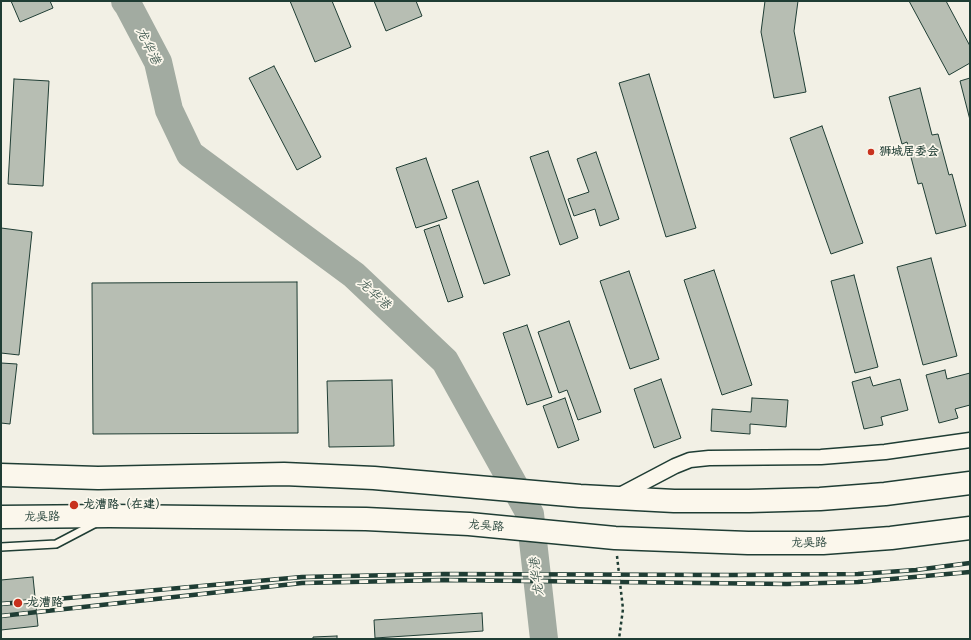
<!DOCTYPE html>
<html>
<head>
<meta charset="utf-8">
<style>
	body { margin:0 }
	#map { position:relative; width:971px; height:640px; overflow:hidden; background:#f2f0e5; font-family:"Playpen Sans",sans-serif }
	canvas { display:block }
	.frame { position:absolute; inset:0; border:2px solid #1f3d34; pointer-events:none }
</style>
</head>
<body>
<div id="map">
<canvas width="971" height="640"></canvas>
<div class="frame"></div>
</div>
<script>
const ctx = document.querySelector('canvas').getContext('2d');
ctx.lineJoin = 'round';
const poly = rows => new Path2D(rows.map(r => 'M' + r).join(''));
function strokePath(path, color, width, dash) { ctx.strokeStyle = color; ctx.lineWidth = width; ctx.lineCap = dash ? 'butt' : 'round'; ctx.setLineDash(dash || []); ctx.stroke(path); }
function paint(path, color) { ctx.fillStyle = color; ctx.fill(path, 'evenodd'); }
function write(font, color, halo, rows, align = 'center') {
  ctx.font = font + ' "Playpen Sans","LXGW WenKai TC",sans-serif'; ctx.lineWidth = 3.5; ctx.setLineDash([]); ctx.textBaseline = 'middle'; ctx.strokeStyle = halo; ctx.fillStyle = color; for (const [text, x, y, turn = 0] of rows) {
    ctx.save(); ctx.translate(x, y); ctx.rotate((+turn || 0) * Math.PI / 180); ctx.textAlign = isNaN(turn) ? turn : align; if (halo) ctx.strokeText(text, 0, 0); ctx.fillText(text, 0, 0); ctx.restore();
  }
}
const river = poly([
	[125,1,128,5,158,62,169,110,190,154,354,275,445,361,530,514,544,639]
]);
const building = poly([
	[11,1,50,1,53,8,20,22,11,1],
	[290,1,332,1,351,47,315,62,290,1],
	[374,1,416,1,422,16,386,31,374,1],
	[765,1,798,1,794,31,806,92,774,98,761,32,765,1],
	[909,1,946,1,970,46,970,63,949,75,909,1],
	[274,66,321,157,297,170,249,78,274,66],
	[649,74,696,228,666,237,619,83,649,74],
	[970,78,970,120,960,81,970,78],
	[14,79,49,81,43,186,8,184,14,79],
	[920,88,932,135,938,134,949,175,952,174,966,226,936,234,922,183,918,184,907,142,902,144,889,97,920,88],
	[822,126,863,243,831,254,790,138,822,126],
	[548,151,578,238,560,245,530,157,548,151],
	[596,152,619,219,600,226,595,209,574,216,568,199,589,192,577,159,596,152],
	[426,158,447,218,416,228,396,168,426,158],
	[478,181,510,275,484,284,452,190,478,181],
	[439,225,463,297,448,302,424,230,439,225],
	[1,228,32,232,19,355,1,353,1,228],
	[931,258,957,356,923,365,897,267,931,258],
	[714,270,752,385,722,395,684,280,714,270],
	[629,271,659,359,630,369,600,281,629,271],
	[854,275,878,367,855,373,831,281,854,275],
	[297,282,298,433,93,434,92,283,297,282],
	[569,321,601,412,578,420,567,390,559,393,538,332,569,321],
	[527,325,552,397,527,405,503,333,527,325],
	[1,363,17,364,10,424,1,423,1,363],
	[945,370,947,379,970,373,970,405,955,409,958,418,939,423,926,375,945,370],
	[870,377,873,386,900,379,908,410,881,417,883,425,864,429,852,382,870,377],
	[661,379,681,438,654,448,634,389,661,379],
	[392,380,394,446,329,447,327,381,392,380],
	[565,398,579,440,558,448,543,406,565,398],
	[752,398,788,400,786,427,750,424,750,434,711,431,712,409,751,412,752,398],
	[33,577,38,626,1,630,1,580,33,577],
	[482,613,483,631,375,638,374,620,482,613],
	[337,636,337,639,313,639,313,637,337,636]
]);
const path = poly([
	[617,556,623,609,619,639]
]);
const service = poly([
	[1,547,56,544,96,523]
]);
const minor = poly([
	[618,496,675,466,690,460,709,458,821,457,885,452,970,440]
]);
const primary = poly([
	[1,475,98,478,284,474,330,476,374,478,580,496,674,501,749,501,820,499,885,494,970,483],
	[1,517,110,516,366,519,469,524,615,538,748,543,823,543,891,538,970,528]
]);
const rail = poly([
	[1,604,302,577,444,574,728,575,858,574,916,570,970,563],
	[1,616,302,583,444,580,787,584,858,582,970,572]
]);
const markers = [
	[871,152,4,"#c8321e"],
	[74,505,5,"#c8321e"],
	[18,603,5,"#c8321e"]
];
const poiNames = [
	["狮城居委会",879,152],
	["龙漕路（在建）",83,505],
	["龙漕路",27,603]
];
const streetNames = [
	["龙吴路",42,517,-1],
	["龙吴路",486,526,5],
	["龙吴路",809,543,-1]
];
const waterNames = [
	["龙华港",148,46,64],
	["龙华港",374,294,43],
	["龙华港",537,577,-97]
];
strokePath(river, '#a2aba1', 28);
paint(building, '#b7beb3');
strokePath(building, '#1f3d34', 1);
strokePath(service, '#1f3d34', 10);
strokePath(minor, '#1f3d34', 17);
strokePath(primary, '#1f3d34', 25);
strokePath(path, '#1f3d34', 2.5, [3, 3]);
strokePath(service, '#fbf7ec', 7);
strokePath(minor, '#fbf7ec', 14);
strokePath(primary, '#fbf7ec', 22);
strokePath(rail, '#1f3d34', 4.5);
strokePath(rail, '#fbf7ec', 3, [9]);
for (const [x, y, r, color] of markers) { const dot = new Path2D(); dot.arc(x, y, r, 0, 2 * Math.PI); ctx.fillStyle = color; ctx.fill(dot); strokePath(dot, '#fbf7ec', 1.5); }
write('bold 12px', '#1f3d34', '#fbf7ec', poiNames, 'left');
write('12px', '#1f3d34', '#fbf7ec', streetNames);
write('italic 13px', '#465e55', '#fbf7ec', waterNames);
</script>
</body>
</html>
